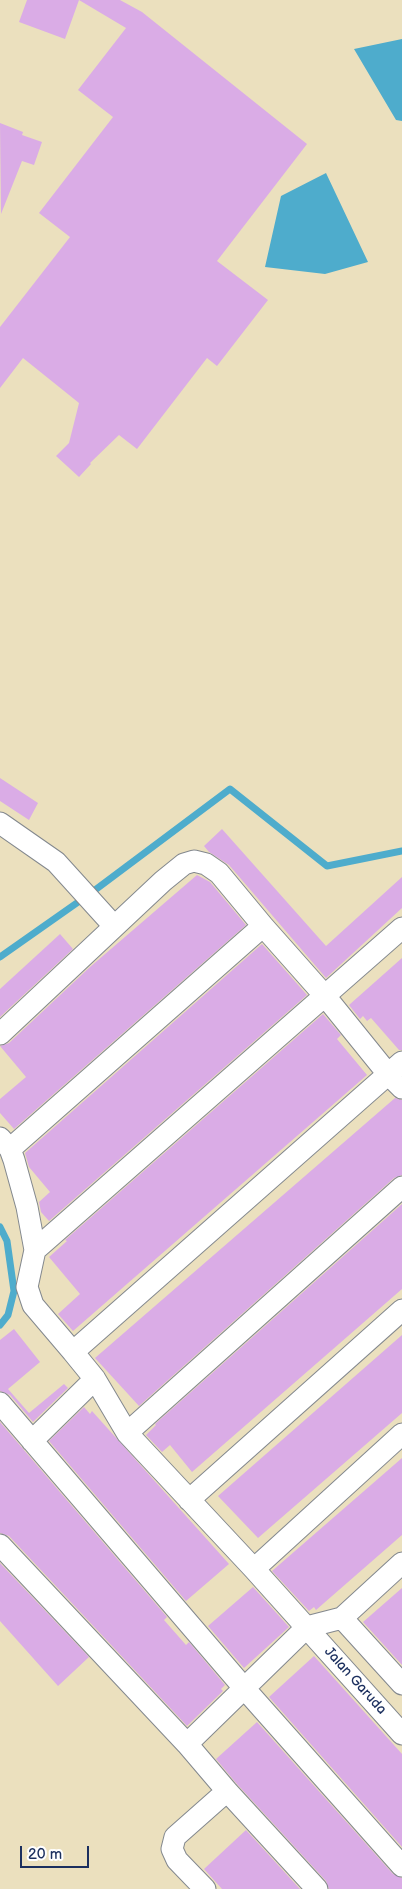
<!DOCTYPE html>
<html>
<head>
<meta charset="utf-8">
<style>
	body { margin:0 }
	#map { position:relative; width:402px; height:1889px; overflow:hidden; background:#ebe0be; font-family:"Balsamiq Sans",sans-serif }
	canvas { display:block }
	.scale { position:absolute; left:20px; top:1846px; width:69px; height:22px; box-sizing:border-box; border:2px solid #1b2f5e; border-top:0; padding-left:6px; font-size:15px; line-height:18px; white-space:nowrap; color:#1b2f5e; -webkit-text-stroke:4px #fff; paint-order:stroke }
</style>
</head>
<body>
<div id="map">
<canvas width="402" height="1889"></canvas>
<div class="scale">20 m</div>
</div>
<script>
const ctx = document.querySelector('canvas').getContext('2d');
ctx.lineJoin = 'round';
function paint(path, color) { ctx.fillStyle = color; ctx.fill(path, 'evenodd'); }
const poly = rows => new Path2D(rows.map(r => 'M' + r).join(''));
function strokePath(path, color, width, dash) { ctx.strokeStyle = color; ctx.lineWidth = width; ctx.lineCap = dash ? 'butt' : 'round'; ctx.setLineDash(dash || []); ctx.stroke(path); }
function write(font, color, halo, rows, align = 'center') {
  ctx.font = font + ' "Balsamiq Sans",sans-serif'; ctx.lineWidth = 5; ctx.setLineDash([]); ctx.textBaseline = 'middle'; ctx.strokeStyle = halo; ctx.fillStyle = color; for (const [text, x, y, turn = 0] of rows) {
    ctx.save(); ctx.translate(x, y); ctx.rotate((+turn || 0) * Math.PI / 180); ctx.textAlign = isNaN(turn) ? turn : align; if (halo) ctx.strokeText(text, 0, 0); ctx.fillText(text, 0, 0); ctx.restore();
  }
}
const water = poly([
	[402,39,402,121,396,120,354,49],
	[326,173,368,262,325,274,265,267,281,196]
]);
const stream = poly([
	[0,957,91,893,230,789,327,866,402,851],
	[0,1227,7,1241,14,1291,8,1315,0,1325]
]);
const building = poly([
	[27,0,120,0,142,12,307,144,217,261,268,300,217,366,207,358,137,449,119,435,90,463,91,464,79,477,56,456,69,443,79,403,23,358,0,388,0,327,70,237,39,213,113,117,78,90,126,28,79,0,65,39,19,22],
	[0,123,23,132,22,135,42,142,34,165,22,161,1,214],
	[0,778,38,803,29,820,0,801],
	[222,829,326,946,402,877,402,908,326,978,229,865,209,852,204,846],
	[197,875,210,882,246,925,14,1129,0,1113,0,1099,26,1077,0,1046,9,1043,90,967],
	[60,934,73,949,0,1017,0,989],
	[262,944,307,995,49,1221,41,1212,39,1202,50,1192,29,1167,25,1153],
	[402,958,402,1050,399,1050,371,1018,367,1021,363,1016,360,1019,349,1005],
	[323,1014,341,1035,337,1039,367,1075,73,1331,58,1314,80,1294,49,1257,67,1241,65,1240],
	[395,1098,402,1100,402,1175,394,1178,139,1406,95,1358],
	[402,1204,402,1289,192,1472,170,1445,162,1452,146,1435,156,1425,155,1424],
	[14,1329,40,1362,8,1389,29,1413,64,1384,68,1388,33,1422,10,1395,0,1391,0,1340],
	[402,1335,402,1413,258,1538,218,1496],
	[84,1407,90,1414,92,1411,229,1564,186,1601,49,1441],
	[0,1422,167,1617,164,1620,186,1645,189,1642,225,1685,221,1689,223,1691,187,1726,9,1536,0,1533],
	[402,1458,402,1535,316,1610,314,1607,309,1611,272,1571],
	[0,1563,89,1657,58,1686,0,1621],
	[253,1587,289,1627,244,1668,208,1626],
	[402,1588,402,1665,363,1622],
	[314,1656,402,1754,402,1847,269,1697],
	[257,1722,393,1874,402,1878,402,1889,329,1889,326,1881,236,1783,216,1759],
	[246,1830,300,1889,222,1889,204,1869]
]);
const street = poly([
	[0,823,56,862,114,926],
	[0,1034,163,881,184,864,194,861,206,864,219,873,263,926,325,996,388,1074,402,1088],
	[402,1062,73,1352,95,1379,127,1433,254,1569,402,1734],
	[0,1138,10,1149,14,1160,27,1207,35,1250,27,1287,33,1305,73,1352],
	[10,1149,263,926],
	[35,1250,402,928],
	[0,1403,244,1688,402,1866],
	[127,1433,402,1187],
	[32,1441,95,1379],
	[189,1500,402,1310],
	[0,1545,187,1744,227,1791,317,1889],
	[254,1569,402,1434],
	[342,1618,402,1684],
	[187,1744,307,1627,342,1618,402,1563],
	[205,1889,177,1860,172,1849,175,1837,227,1791]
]);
const streetNames = [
	["Jalan Garuda",355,1681,48]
];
paint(water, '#4eaccc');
strokePath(stream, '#4eaccc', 7);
paint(building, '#daace6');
strokePath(street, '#83888e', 23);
strokePath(street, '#fff', 21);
write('14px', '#1b2f5e', '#fff', streetNames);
</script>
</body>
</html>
